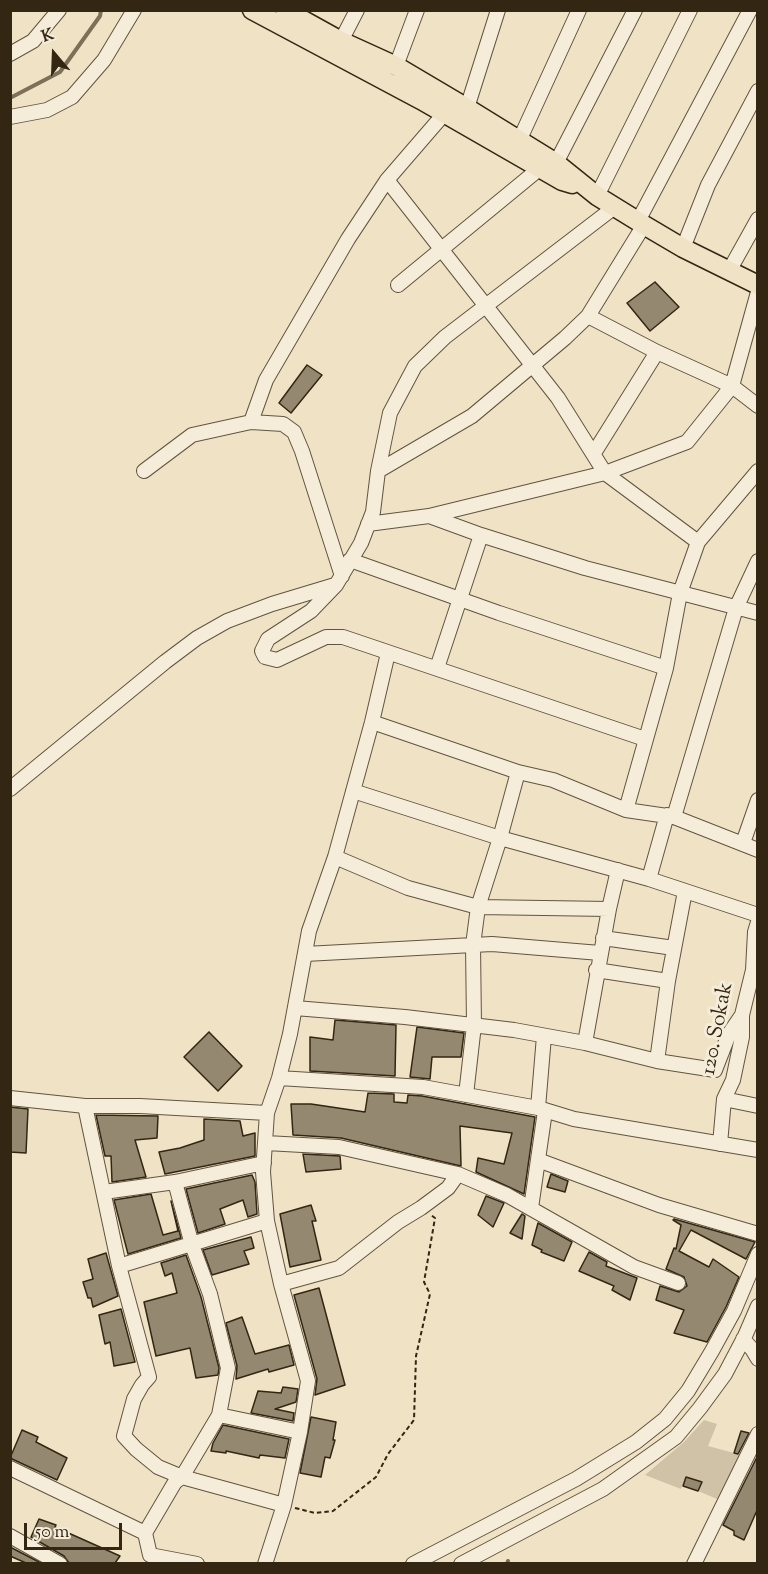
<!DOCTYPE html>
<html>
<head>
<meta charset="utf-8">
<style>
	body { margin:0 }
	#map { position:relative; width:768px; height:1574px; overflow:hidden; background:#efe2c5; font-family:"Sorts Mill Goudy",serif }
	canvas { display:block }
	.frame { position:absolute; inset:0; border:12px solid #332613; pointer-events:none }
	.north { position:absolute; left:24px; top:24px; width:60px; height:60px; -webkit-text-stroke:4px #f5ecd9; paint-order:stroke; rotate:341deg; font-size:16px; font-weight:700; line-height:24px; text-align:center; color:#332613 }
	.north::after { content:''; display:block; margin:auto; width:21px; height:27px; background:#332613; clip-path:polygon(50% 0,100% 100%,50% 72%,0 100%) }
	.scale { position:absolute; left:24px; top:1523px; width:98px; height:27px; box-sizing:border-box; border:3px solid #332613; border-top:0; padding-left:8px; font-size:18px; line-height:21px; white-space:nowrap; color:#332613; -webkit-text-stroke:4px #f5ecd9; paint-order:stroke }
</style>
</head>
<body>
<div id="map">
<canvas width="768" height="1574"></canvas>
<div class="frame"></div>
<div class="north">K</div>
<div class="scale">50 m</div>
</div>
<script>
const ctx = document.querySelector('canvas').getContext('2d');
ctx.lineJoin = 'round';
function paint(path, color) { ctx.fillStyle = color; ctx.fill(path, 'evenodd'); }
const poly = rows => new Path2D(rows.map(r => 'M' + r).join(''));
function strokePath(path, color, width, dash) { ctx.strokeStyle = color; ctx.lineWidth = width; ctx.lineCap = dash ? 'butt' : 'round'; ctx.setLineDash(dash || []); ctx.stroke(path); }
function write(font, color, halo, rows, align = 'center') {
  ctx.font = font + ' "Sorts Mill Goudy",serif'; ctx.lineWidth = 6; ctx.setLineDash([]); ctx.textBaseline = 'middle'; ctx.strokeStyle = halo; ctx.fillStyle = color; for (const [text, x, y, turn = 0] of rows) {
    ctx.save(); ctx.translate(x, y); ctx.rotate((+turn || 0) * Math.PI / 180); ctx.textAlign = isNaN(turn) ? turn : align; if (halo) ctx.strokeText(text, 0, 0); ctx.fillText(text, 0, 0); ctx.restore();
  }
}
const green = poly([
	[704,1420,717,1424,708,1446,745,1456,722,1501,698,1491,702,1482,686,1477,681,1489,645,1475,684,1442]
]);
const stream = poly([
	[10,98,60,72,100,16,101,10],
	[507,1564,508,1561]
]);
const building = poly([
	[655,282,679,307,650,331,627,303,655,282],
	[307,365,322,375,291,413,279,403,307,365],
	[335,1020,396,1025,395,1076,310,1071,310,1037,333,1040,335,1020],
	[417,1027,464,1033,461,1057,432,1057,430,1079,410,1077,417,1027],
	[209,1032,242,1066,218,1091,184,1057,209,1032],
	[368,1093,394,1094,394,1102,407,1103,408,1095,422,1096,535,1117,524,1194,476,1172,478,1158,504,1164,512,1133,460,1126,461,1166,341,1138,293,1135,291,1104,311,1104,365,1112,368,1093],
	[10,1107,28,1109,26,1153,10,1152,10,1107],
	[96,1115,158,1116,157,1138,135,1140,146,1177,112,1182,111,1156,105,1156,96,1115],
	[204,1119,240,1121,243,1136,255,1133,255,1156,165,1174,159,1152,180,1148,204,1140,204,1119],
	[303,1154,340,1156,341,1169,306,1172,303,1154],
	[551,1174,568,1181,565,1192,547,1187,551,1174],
	[252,1175,255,1182,257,1214,248,1217,243,1200,220,1209,225,1224,198,1233,186,1189,252,1175],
	[151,1194,163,1235,178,1231,171,1201,181,1238,128,1254,114,1200,151,1194],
	[486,1196,504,1203,493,1227,478,1215,486,1196],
	[311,1205,316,1221,312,1221,321,1260,290,1267,280,1214,311,1205],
	[522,1214,525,1216,522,1239,510,1233,522,1214],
	[674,1219,755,1242,746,1259,691,1230,679,1251,709,1267,713,1259,739,1277,726,1307,707,1342,674,1333,684,1310,656,1300,660,1286,679,1292,687,1286,684,1277,666,1269,674,1248,676,1249,681,1225,673,1220,674,1219],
	[538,1223,572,1242,564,1261,541,1252,542,1250,532,1245,538,1223],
	[251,1237,254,1248,244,1251,249,1264,212,1275,203,1250,251,1237],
	[589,1252,607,1262,606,1266,637,1278,630,1300,612,1290,614,1286,579,1271,589,1252],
	[106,1253,118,1296,93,1307,91,1298,88,1298,83,1282,93,1279,88,1259,106,1253],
	[186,1255,201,1297,219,1368,218,1375,196,1378,190,1348,156,1356,144,1302,177,1293,172,1273,165,1276,161,1263,186,1255],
	[319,1288,345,1385,315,1395,317,1379,294,1295,319,1288],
	[121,1309,135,1362,114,1366,110,1342,105,1344,99,1315,121,1309],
	[242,1317,255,1354,289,1345,294,1365,269,1372,268,1369,236,1379,237,1366,226,1323,242,1317],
	[283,1387,298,1389,296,1402,275,1409,294,1413,293,1421,251,1413,258,1391,281,1393,283,1387],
	[311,1417,336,1422,333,1440,335,1440,330,1458,325,1457,321,1477,300,1473,311,1417],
	[223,1425,289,1439,285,1458,260,1455,259,1458,226,1451,226,1453,211,1451,213,1443,223,1425],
	[22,1430,38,1437,36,1442,67,1458,57,1480,10,1458,22,1430],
	[741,1431,749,1433,738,1454,734,1453,741,1431],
	[758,1455,758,1508,744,1540,734,1535,734,1531,723,1525,758,1455],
	[686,1477,702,1482,698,1491,683,1486,686,1477],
	[39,1519,56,1525,55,1527,120,1556,115,1563,69,1563,64,1556,31,1537,39,1519],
	[10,1547,41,1563,26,1563,10,1556,10,1547]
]);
const path = poly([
	[295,1508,315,1513,333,1511,376,1477,388,1454,414,1420,416,1356,430,1294,424,1282,435,1218,431,1215]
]);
const minor = poly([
	[341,41,357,10],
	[10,54,33,41,59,10],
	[396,66,417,10],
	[467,108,498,10],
	[10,117,47,110,72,97,104,60,134,10],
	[519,141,579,10],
	[556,163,635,10],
	[387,180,558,398,605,473,698,542],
	[597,196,690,10],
	[616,206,445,337,415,366,390,413,378,471,373,512,361,543,336,585,311,611,268,639,262,651,265,657,277,660,326,637,343,637,645,739],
	[638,221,750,10],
	[683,248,708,185,758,91],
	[729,271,758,219],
	[398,285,539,169],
	[588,316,657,352,732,386,758,406],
	[251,422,266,380,348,239,387,180,444,114],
	[594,453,657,352],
	[144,471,192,435,251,422,283,424,294,432,302,451,342,576],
	[378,471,472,416,565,338,588,316,644,225],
	[429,516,481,535,585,568,758,613],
	[368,524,429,516,605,473,687,442,732,386,758,292],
	[350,560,499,613,666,668],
	[437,668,481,535],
	[372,722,518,772,553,780,626,810,674,817,758,850],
	[10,789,165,662,197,638,227,621,272,604,335,585],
	[353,791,500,838,649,879,758,915],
	[626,810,666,668,680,593,698,542,758,471],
	[674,817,736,608,758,561],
	[743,843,758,800],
	[335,857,408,888,478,907,609,909,618,870],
	[649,879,667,815],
	[603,938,674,948],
	[305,954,492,944,600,953],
	[596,970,668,981],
	[295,1008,405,1017,514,1030,585,1043,657,1061,715,1070,729,1034,742,1015],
	[585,1043,609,909],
	[657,1061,668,981,685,891],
	[279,1078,423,1087,538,1108,574,1119,758,1150],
	[466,1095,474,1025,473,945,478,907,500,838,518,772],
	[10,1098,85,1106,140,1106,267,1113],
	[724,1099,758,1106],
	[85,1106,119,1266,149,1377,142,1385,134,1399,124,1436,136,1449,158,1467,182,1477,284,1505],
	[538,1108,544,1036],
	[266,1143,339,1147,458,1174,507,1195,634,1267,678,1283],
	[720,1144,724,1099,733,1080,742,1037,742,1015,753,970,755,932,758,922],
	[538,1160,659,1205,758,1234],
	[104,1192,175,1182,264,1163],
	[531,1208,545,1111],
	[119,1266,267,1221],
	[281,1284,339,1268,398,1222,421,1208,448,1188,458,1174],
	[743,1339,752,1349,758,1359],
	[219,1415,300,1432],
	[10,1468,145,1533,175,1482,182,1477,219,1415,228,1368,210,1294,192,1245,175,1182],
	[145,1533,150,1555,197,1564],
	[10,1536,60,1564],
	[265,1564,284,1505,300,1432,308,1381,281,1284,267,1221,263,1172,267,1113,279,1078,290,1034,309,931,335,857,372,722,388,653],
	[413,1564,576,1479,636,1442,665,1419,688,1391,712,1351,734,1311,758,1254],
	[461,1564,603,1489,676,1437,700,1408,725,1374,745,1336,758,1306],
	[694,1564,758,1434]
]);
const major = poly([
	[252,10,421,100,562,181,572,184],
	[285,10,341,41,396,66,467,108,556,163,597,196,644,225,683,248,758,285]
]);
const streetNames = [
	["120. Sokak",719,1029,-79]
];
paint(green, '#cfc2a7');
strokePath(stream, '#7d7059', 4);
paint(building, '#958870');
strokePath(building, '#332613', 1.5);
strokePath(minor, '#625540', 16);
strokePath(major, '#332613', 21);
strokePath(path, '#332613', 2, [4.5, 3]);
strokePath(minor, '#f5ecd9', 14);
strokePath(major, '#efe2c5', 18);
write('21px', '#332613', '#f5ecd9', streetNames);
</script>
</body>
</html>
